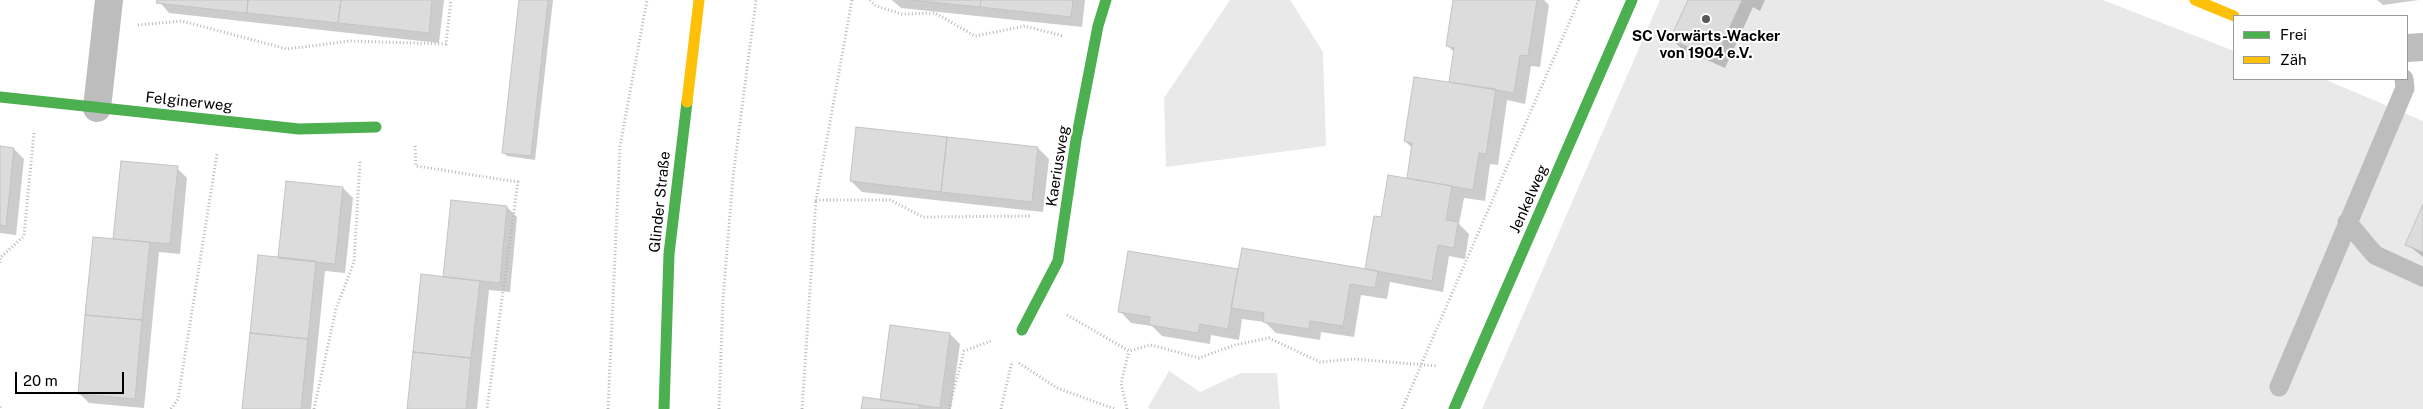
<!DOCTYPE html>
<html>
<head>
<meta charset="utf-8">
<style>
	body { margin:0 }
	#map { position:relative; width:2423px; height:409px; overflow:hidden; background:#fff; font-family:"Public Sans",sans-serif }
	canvas { display:block }
	.legend { position:absolute; left:2233px; top:15px; width:175px; height:65px; box-sizing:border-box; background:#fff; border:1px solid #999; margin:0; padding:6px 9px; list-style:none; font-size:15px; color:#000 }
	.legend li { display:flex; align-items:center; gap:10px; height:25px }
	.legend b { width:25px; border:1px solid #999 }
	.scale { position:absolute; left:15px; top:372px; width:109px; height:22px; box-sizing:border-box; border:2px solid #000; border-top:0; padding-left:6px; font-size:15px; line-height:18px; white-space:nowrap; color:#000; -webkit-text-stroke:4px #fff; paint-order:stroke }
</style>
</head>
<body>
<div id="map">
<canvas width="2423" height="409"></canvas>
<ul class="legend">
<li><b style="height:6px;background:#4caf50"></b>Frei</li>
<li><b style="height:6px;background:#ffc107"></b>Zäh</li>
</ul>
<div class="scale">20 m</div>
</div>
<script>
const ctx = document.querySelector('canvas').getContext('2d');
ctx.lineJoin = 'round';
function paint(path, color) { ctx.fillStyle = color; ctx.fill(path, 'evenodd'); }
const poly = rows => new Path2D(rows.map(r => 'M' + r).join(''));
function strokePath(path, color, width, dash) { ctx.strokeStyle = color; ctx.lineWidth = width; ctx.lineCap = dash ? 'butt' : 'round'; ctx.setLineDash(dash || []); ctx.stroke(path); }
function write(font, color, halo, rows, align = 'center') {
  ctx.font = font + ' "Public Sans",sans-serif'; ctx.lineWidth = 4; ctx.setLineDash([]); ctx.textBaseline = 'middle'; ctx.strokeStyle = halo; ctx.fillStyle = color; for (const [text, x, y, turn = 0] of rows) {
    ctx.save(); ctx.translate(x, y); ctx.rotate((+turn || 0) * Math.PI / 180); ctx.textAlign = isNaN(turn) ? turn : align; if (halo) ctx.strokeText(text, 0, 0); ctx.fillText(text, 0, 0); ctx.restore();
  }
}
const green = poly([
	[1230,0,1290,0,1323,52,1326,146,1166,167,1164,98],
	[1660,0,2103,0,2234,51,2234,79,2324,79,2423,121,2423,409,1482,409],
	[1169,371,1200,392,1241,373,1277,373,1280,409,1150,409,1148,407]
]);
const shadow = poly([
	[158,0,444,0,439,43,169,13],
	[520,0,553,0,535,160,507,156,503,152],
	[892,0,1085,0,1082,27,901,8],
	[1455,0,1544,0,1549,5,1540,67,1531,66,1525,104,1507,100,1498,165,1490,164,1485,201,1464,198,1459,224,1469,234,1465,259,1449,256,1443,292,1390,282,1387,299,1361,295,1354,337,1321,332,1320,340,1276,333,1265,322,1242,319,1239,340,1211,335,1210,344,1162,336,1152,326,1131,323,1120,311,1129,252,1239,270,1366,270,1382,218,1408,180,1412,148,1405,141,1450,84,1455,53,1448,46],
	[1689,0,1765,0,1760,11,1753,7,1725,68,1682,49,1672,39],
	[2377,0,2419,0,2383,5],
	[0,147,14,149,24,159,16,235,0,233],
	[1038,148,1049,159,1043,212,862,192,851,181],
	[177,168,187,178,180,254,159,252,144,408,89,403,79,393],
	[343,188,353,198,345,273,325,271,311,409,243,409,279,259],
	[507,207,517,217,510,292,489,290,477,409,408,409,444,278],
	[2423,207,2423,257,2407,244],
	[950,334,960,344,951,409,862,409,881,401]
]);
const building = poly([
	[157,0,248,0,247,13,156,3,157,0],
	[248,0,341,0,338,23,247,13,248,0],
	[341,0,432,0,429,33,338,23,341,0],
	[519,0,548,0,531,156,502,153,519,0],
	[910,0,981,0,980,7,910,0],
	[981,0,1073,0,1071,17,980,7,981,0],
	[1453,0,1537,0,1528,56,1520,55,1514,93,1449,82,1454,48,1446,46,1453,0],
	[1688,0,1742,0,1715,59,1670,39,1688,0],
	[1414,77,1496,89,1486,154,1479,153,1473,190,1407,178,1412,143,1404,141,1414,77],
	[856,127,947,137,941,192,850,181,856,127],
	[947,137,1038,147,1032,202,941,192,947,137],
	[0,146,14,148,6,226,0,225,0,146],
	[121,161,178,166,170,244,113,239,121,161],
	[1388,175,1452,186,1446,220,1458,222,1454,248,1438,245,1432,281,1365,269,1374,216,1381,217,1388,175],
	[286,181,343,187,335,264,278,258,286,181],
	[451,200,507,206,500,283,443,277,451,200],
	[2423,204,2423,252,2405,245,2423,204],
	[93,237,150,242,142,320,85,315,93,237],
	[1242,248,1378,271,1375,288,1350,284,1343,326,1310,321,1309,329,1263,322,1264,313,1231,308,1242,248],
	[1128,251,1238,269,1228,329,1200,324,1198,333,1149,325,1150,317,1118,312,1128,251],
	[258,255,316,261,308,339,250,333,258,255],
	[421,274,480,281,471,358,413,352,421,274],
	[85,315,142,320,135,399,78,394,85,315],
	[890,325,950,333,940,408,880,400,890,325],
	[250,333,308,339,301,409,242,409,250,333],
	[413,352,471,358,466,409,407,409,413,352],
	[863,397,920,405,919,409,861,409,863,397]
]);
const path = poly([
	[852,0,816,200,890,200,923,217,1032,216],
	[870,0,876,6,902,14,935,13,975,36,1025,26,1063,36],
	[138,25,182,21,287,49,350,41,446,44,451,0],
	[415,146,416,166,518,182,487,409],
	[0,263,0,258,24,236,34,132],
	[1067,315,1129,351,1151,345,1199,358,1235,345,1269,338,1320,362,1354,359,1438,366],
	[1019,363,1057,388,1115,409],
	[0,407,1,409],
	[171,409,178,399,217,154],
	[314,409,336,309,354,262,360,161],
	[608,409,620,146,647,0],
	[719,409,723,299,733,177,756,0],
	[802,409,816,200],
	[949,409,964,351,991,341],
	[1001,409,1012,361],
	[1127,409,1121,383,1129,351],
	[1402,409,1579,0]
]);
const lane = poly([
	[2347,222,2375,255,2423,277],
	[2279,387,2405,88,2404,79]
]);
const street = poly([
	[2407,48,2423,47],
	[97,108,109,0]
]);
const fast = poly([
	[0,97,299,129,376,127],
	[1022,330,1058,261,1076,140,1098,26,1106,0],
	[664,409,669,254,687,102],
	[1454,409,1632,0]
]);
const slow = poly([
	[2195,0,2234,16],
	[687,102,699,0]
]);
const markers = [
	[1706,19,5,"#595959"]
];
const poiNames = [
	["SC Vorwärts-Wacker",1706,36],
	["von 1904 e.V.",1706,53]
];
const streetNames = [
	["Felginerweg",189,102,6],
	["Kaeriusweg",1058,166,-81],
	["Jenkelweg",1529,199,-66],
	["Glinder Straße",660,202,-84]
];
paint(green, '#e9e9e9');
paint(shadow, '#0003');
paint(building, '#dcdcdc');
strokePath(building, '#c4c4c4', 1);
strokePath(path, '#b8b8b8', 3, [1, 2.5]);
strokePath(lane, '#bdbdbd', 19);
strokePath(street, '#bdbdbd', 28);
strokePath(fast, '#4caf50', 11);
strokePath(slow, '#ffc107', 11);
for (const [x, y, r, color] of markers) { const dot = new Path2D(); dot.arc(x, y, r, 0, 2 * Math.PI); ctx.fillStyle = color; ctx.fill(dot); strokePath(dot, '#fff', 2); }
write('bold 15px', '#000', '#fff', poiNames);
write('15px', '#000', '#fff', streetNames);
</script>
</body>
</html>
